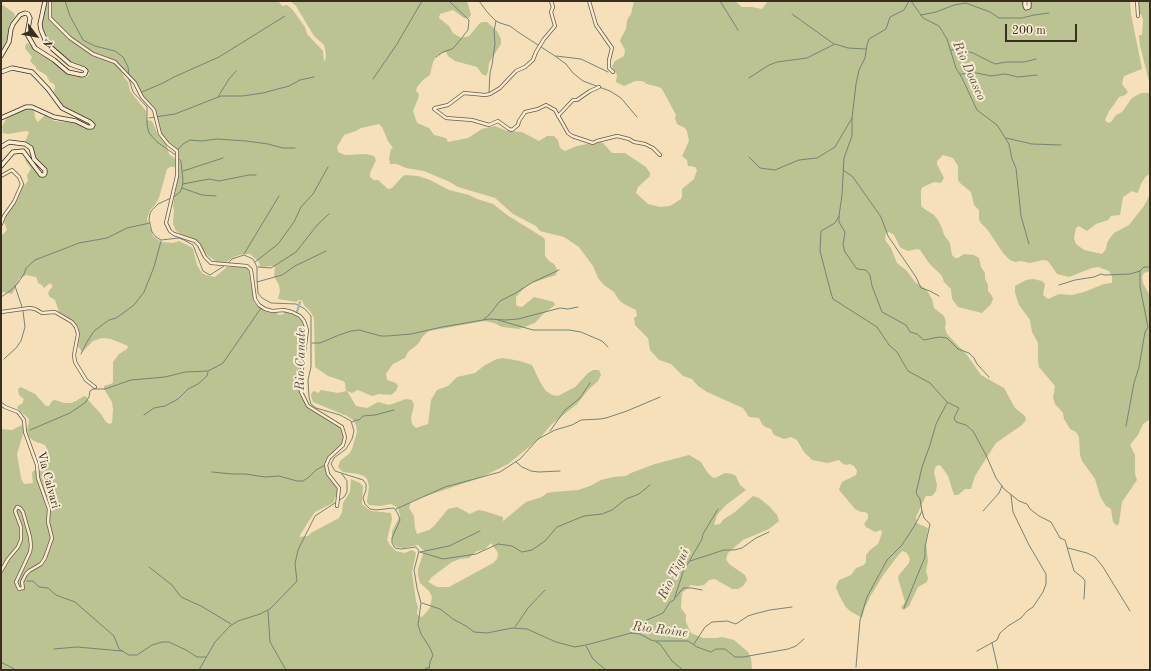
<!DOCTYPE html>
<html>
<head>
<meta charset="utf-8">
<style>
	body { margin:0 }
	#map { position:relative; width:1151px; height:671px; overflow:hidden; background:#f6e0ba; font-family:"Old Standard TT",serif }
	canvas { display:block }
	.frame { position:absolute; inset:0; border:2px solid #3a2e1e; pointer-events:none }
	.north { position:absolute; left:16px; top:16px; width:40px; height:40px; -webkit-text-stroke:3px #f9ebd2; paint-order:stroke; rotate:122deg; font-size:11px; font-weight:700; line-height:16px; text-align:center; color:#3a2e1e }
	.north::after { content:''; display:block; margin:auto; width:14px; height:18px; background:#3a2e1e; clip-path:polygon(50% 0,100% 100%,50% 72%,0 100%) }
	.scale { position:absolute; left:1005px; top:24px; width:72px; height:18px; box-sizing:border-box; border:2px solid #3a2e1e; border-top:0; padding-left:5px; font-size:12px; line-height:14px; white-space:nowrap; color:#3a2e1e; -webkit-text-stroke:3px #f9ebd2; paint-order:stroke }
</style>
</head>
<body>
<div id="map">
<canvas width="1151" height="671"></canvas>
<div class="frame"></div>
<div class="north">N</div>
<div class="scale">200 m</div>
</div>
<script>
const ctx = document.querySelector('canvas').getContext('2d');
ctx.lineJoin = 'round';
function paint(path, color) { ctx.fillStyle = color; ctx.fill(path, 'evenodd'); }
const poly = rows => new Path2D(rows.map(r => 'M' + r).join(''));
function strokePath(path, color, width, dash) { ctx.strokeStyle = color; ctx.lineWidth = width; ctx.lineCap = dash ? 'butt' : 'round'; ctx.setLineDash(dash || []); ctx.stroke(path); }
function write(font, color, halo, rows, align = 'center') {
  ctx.font = font + ' "Old Standard TT",serif'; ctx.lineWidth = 4; ctx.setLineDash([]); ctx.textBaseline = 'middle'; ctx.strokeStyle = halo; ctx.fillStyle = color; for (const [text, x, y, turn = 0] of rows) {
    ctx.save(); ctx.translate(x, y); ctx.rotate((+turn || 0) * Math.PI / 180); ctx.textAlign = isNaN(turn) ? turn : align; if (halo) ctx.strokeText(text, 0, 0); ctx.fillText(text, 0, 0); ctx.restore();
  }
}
const green = poly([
	[47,1,48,1,49,17,52,23,72,41,94,56,115,63,121,69,124,77,128,82,130,91,146,111,147,120,152,121,158,135,167,146,169,154,177,160,176,167,170,167,167,169,159,198,155,205,150,210,147,219,153,236,161,242,173,243,179,241,191,247,193,249,197,265,202,273,206,275,215,277,227,267,243,266,247,268,249,272,254,302,258,306,264,311,271,313,277,312,278,315,284,314,283,311,287,311,296,316,301,320,304,326,305,332,298,386,300,395,307,406,341,427,345,440,343,445,330,456,326,461,325,466,328,477,339,489,337,494,333,503,315,512,312,516,299,537,308,536,311,533,339,518,342,512,343,503,350,492,351,479,360,483,363,486,362,504,371,511,391,513,392,519,387,540,390,545,396,551,405,553,411,550,414,551,416,553,412,572,416,601,418,607,417,614,419,616,422,617,430,608,432,597,429,591,420,583,418,575,418,569,424,551,418,545,404,548,397,547,394,545,392,540,392,531,400,516,398,508,391,504,381,506,369,505,367,502,369,486,367,479,364,476,358,474,343,472,338,467,340,461,346,456,349,454,352,449,357,432,356,425,353,420,347,416,313,402,311,396,312,392,314,391,318,393,321,390,338,393,346,391,345,383,343,381,328,376,315,367,314,318,310,311,304,305,302,300,298,300,297,302,278,299,280,291,279,285,274,276,275,267,272,266,260,267,259,262,250,254,243,254,234,257,226,262,218,263,207,255,197,241,183,235,176,231,173,224,174,210,173,206,179,170,178,150,169,143,162,134,155,110,145,99,135,82,116,61,94,53,72,38,50,16,50,1,278,1,282,6,287,5,292,9,305,27,307,34,323,51,324,62,326,57,325,49,324,45,314,36,296,6,290,1,467,1,471,15,469,18,464,18,453,10,440,14,439,18,449,26,453,33,461,38,469,36,480,23,483,22,487,22,497,31,501,39,501,44,489,63,488,72,486,76,482,74,477,67,455,61,448,56,446,52,437,55,433,62,430,75,423,80,417,87,416,91,419,94,418,99,413,111,417,123,429,128,434,135,446,138,448,142,468,138,482,129,495,126,507,131,522,132,539,141,547,136,554,136,558,140,560,148,565,151,577,146,587,144,594,145,600,142,603,143,612,153,625,153,646,167,650,173,650,176,638,187,636,193,648,204,660,207,670,206,681,199,682,196,682,189,694,179,697,170,695,167,688,166,687,160,682,156,689,141,687,131,685,128,677,124,675,118,676,115,662,89,659,87,647,84,642,81,635,81,624,86,616,82,617,75,612,66,615,61,624,56,625,50,620,41,621,38,626,29,627,20,631,14,634,1,735,1,742,7,752,7,762,9,768,1,1023,1,1024,8,1026,10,1029,8,1030,1,1130,1,1131,14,1142,69,1124,76,1122,84,1128,92,1125,95,1119,97,1113,106,1109,111,1105,120,1108,123,1111,122,1116,115,1122,112,1132,98,1141,93,1150,93,1150,174,1146,176,1141,184,1138,192,1137,193,1132,191,1123,197,1120,215,1111,216,1108,220,1096,224,1087,231,1079,226,1076,228,1074,238,1076,244,1084,250,1102,254,1106,249,1107,243,1110,238,1114,233,1129,225,1144,206,1150,194,1150,271,1144,273,1142,277,1143,283,1150,296,1150,419,1143,424,1138,435,1130,445,1135,455,1135,474,1137,480,1122,502,1119,523,1117,526,1113,522,1111,509,1106,506,1100,496,1095,479,1082,461,1080,455,1079,437,1076,432,1070,429,1064,419,1063,413,1055,404,1053,398,1055,386,1039,367,1038,361,1038,343,1032,332,1030,320,1019,305,1015,293,1015,286,1026,280,1033,279,1042,281,1045,284,1043,295,1048,299,1059,294,1072,295,1084,292,1104,284,1112,283,1112,276,1109,271,1098,267,1092,268,1069,277,1057,274,1048,261,1043,260,1030,263,1021,261,1015,262,1010,260,1003,253,987,229,980,222,979,219,979,210,974,205,971,192,960,183,958,180,958,166,953,158,943,155,937,161,937,164,944,178,941,183,934,182,923,187,921,190,921,205,923,208,934,215,938,220,942,228,944,235,950,243,952,255,955,258,958,258,964,254,974,255,979,258,981,267,985,273,985,279,988,285,988,291,992,296,993,299,991,304,982,313,958,307,952,299,951,289,944,282,942,276,929,263,920,250,917,249,908,251,905,250,900,247,894,235,889,232,886,233,885,240,891,248,897,263,907,271,915,282,926,289,932,299,934,308,944,316,946,322,945,328,947,334,967,355,981,375,1004,388,1015,408,1025,416,1026,420,1022,425,996,443,975,476,971,489,965,489,958,495,954,495,948,476,941,466,939,465,936,466,934,472,937,485,936,491,932,496,926,496,916,517,917,523,928,528,926,543,928,561,926,571,928,578,927,582,918,587,909,606,904,610,901,608,905,602,898,578,899,575,909,563,910,559,907,553,903,551,900,553,884,574,871,595,865,607,862,618,850,611,845,606,839,595,836,588,837,584,839,580,851,575,856,568,864,565,866,562,866,555,870,550,878,544,882,533,881,530,875,532,866,527,864,524,868,518,868,514,865,512,861,512,855,509,840,491,839,489,842,482,856,475,857,471,854,466,850,464,846,465,842,463,839,460,828,463,812,460,804,452,797,440,791,437,784,439,774,435,771,429,765,427,762,424,759,418,749,417,743,408,707,392,698,386,692,379,683,376,671,364,659,360,650,350,648,338,635,325,634,318,637,316,636,310,624,304,619,300,614,292,604,285,598,278,593,266,579,247,564,237,540,231,536,226,513,214,495,198,458,187,450,182,424,171,406,168,397,164,390,164,389,158,391,149,393,148,388,141,382,127,379,124,361,128,356,131,344,135,337,147,338,152,345,155,366,154,374,156,376,160,370,173,370,177,374,180,378,180,388,189,392,188,402,177,405,175,418,176,430,180,449,190,469,195,477,199,493,204,507,215,544,238,545,240,545,256,549,261,554,264,557,269,556,275,532,283,526,286,516,297,516,303,517,306,522,307,534,297,554,302,555,305,542,315,535,323,519,329,502,327,494,323,484,321,429,331,423,336,418,344,408,352,405,358,393,364,387,372,386,374,387,380,396,383,398,386,396,391,391,395,379,394,372,396,358,390,352,393,347,391,356,406,367,408,378,402,389,405,406,399,412,400,414,405,411,418,412,424,416,428,428,424,431,400,437,390,448,386,457,377,475,373,485,365,497,359,503,358,520,361,532,365,540,382,546,391,552,395,558,396,575,387,588,373,593,370,599,370,601,375,598,381,588,390,577,404,552,424,539,439,508,464,480,478,420,498,411,502,409,508,414,516,415,528,417,534,429,530,434,526,448,509,457,507,470,514,478,510,484,511,503,517,503,521,526,502,542,497,547,493,553,492,578,490,590,486,601,480,613,477,626,476,631,473,655,464,689,455,701,462,707,472,712,477,715,478,725,473,732,474,736,476,740,485,746,490,726,505,717,515,714,525,720,524,724,519,735,512,753,496,759,498,769,506,777,515,779,521,769,529,743,540,728,553,726,559,729,564,745,575,747,580,743,586,738,589,732,589,715,579,709,580,704,585,698,586,691,585,682,593,681,608,686,615,686,622,691,633,703,638,716,638,722,637,734,640,748,652,751,658,752,670,1,670,1,429,12,430,22,425,24,431,17,454,21,478,24,484,33,483,32,474,33,471,40,470,45,466,48,457,48,451,45,445,34,441,29,437,27,431,29,421,28,418,17,408,19,405,22,404,24,399,19,395,18,389,21,387,35,394,46,406,49,406,52,401,55,400,64,403,71,403,76,401,84,396,87,397,88,400,101,414,106,422,109,424,112,423,113,409,112,402,104,389,104,386,111,384,113,382,113,362,119,354,127,349,128,346,111,339,102,338,93,341,82,352,78,346,80,334,78,326,73,321,59,312,55,300,50,297,48,294,49,291,53,286,50,283,44,288,42,285,38,283,37,279,36,277,26,275,19,279,18,283,12,294,3,292,1,294,1,236,7,230,4,222,5,217,14,204,22,187,28,181,27,175,31,169,25,160,27,159,40,176,44,176,47,174,35,157,33,148,25,142,29,132,26,131,8,134,3,133,2,127,6,119,22,110,29,109,34,110,35,118,38,122,45,115,54,121,77,123,90,130,94,127,94,123,90,119,63,107,54,92,55,86,54,84,50,82,46,75,36,69,36,67,30,61,32,57,25,48,26,44,28,43,39,54,53,61,68,74,78,77,87,77,89,74,87,68,71,62,48,43,42,29,43,10],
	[491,543,498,553,497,559,493,563,449,587,437,587,428,582,432,577,452,562,460,559,469,558,477,551,484,550],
	[1138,1,1150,1,1150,86,1140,45,1139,35,1142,35,1143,20,1141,14,1139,14],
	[1,4,14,13,15,16,9,26,8,37,1,52]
]);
const stream = poly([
	[65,1,70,16,83,40,95,46,115,51,123,57,128,67,129,76],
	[479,1,488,13,496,21,500,23,510,26,518,32,555,56,566,64,573,73,583,81,610,91,621,98,637,117],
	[720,1,738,30],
	[909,1,904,10,890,17,886,29,869,39,867,45,865,58,859,70,856,84,852,118,852,136,844,158,842,195,839,216,835,223,821,231,820,251,831,293,833,299,877,327,889,345,897,352,908,371,930,383,947,402,959,408,954,418,956,422,966,425,973,431,986,455,996,478,1004,489,1019,501,1027,504,1030,509,1039,516,1051,522,1060,538,1065,540,1074,571,1083,578,1085,581,1084,599],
	[911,1,923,18,939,26,947,39,956,68,962,78,977,110,997,125,1009,144,1012,159,1016,168,1021,216,1029,244],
	[792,14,834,44],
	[921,15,936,12,954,5,966,3,990,12,999,18,1022,18,1034,15,1049,13],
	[950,50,963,50,973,53,995,64,1006,62,1024,62,1036,59],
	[556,56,581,59,608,72],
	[436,57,443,52,452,49,456,45,468,30,469,20,449,1],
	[960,74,977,73,991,76,1005,74,1018,77,1037,75],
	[749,78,769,65,777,62,807,58,835,44,848,48,866,49],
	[129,79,133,92,147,107,147,125,149,133,157,142,177,156],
	[373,79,397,44,422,1],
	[142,92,163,83,174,77,219,57,285,16],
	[489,92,490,73,492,65,495,44,494,31,496,21],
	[218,97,229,79,236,71],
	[149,118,175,114,221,96,242,96,263,93,289,86,300,80,314,77],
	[1006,138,1032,144,1061,145],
	[175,153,183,144,190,140,201,141,217,139,246,141,268,144,283,148,295,148],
	[749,157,760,168,775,170,799,160,817,158,835,147,852,118],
	[843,170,853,177,881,217,888,236,916,277,921,288,930,291,939,296],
	[183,171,223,158],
	[183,184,209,179,219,181,249,175,256,175],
	[182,188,202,195,216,196],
	[174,197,180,192,182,188,183,181,181,161,179,159],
	[171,198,158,204,152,210,150,213,149,220,152,232,156,237,161,240,179,238,184,240,193,245,203,271,210,275,224,266],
	[839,216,839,222,845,232,843,245,845,252,857,269,866,270,870,275,872,286,882,312,906,325,910,332,917,334,924,340,939,337,947,338,958,349,969,353,974,358,977,364,989,377],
	[244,254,279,196],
	[255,262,278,244,294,222,301,207,313,194,328,167],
	[227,264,232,259,244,255,253,259,257,267,257,279,258,293,262,298,271,303,296,304,305,309,311,316,311,367,308,380,309,397,311,404,316,408,340,415,351,421,354,431,352,439,346,449,334,458,331,464,335,471,363,480,366,484,366,490,363,498,365,504,370,509,376,510,393,508,395,509,398,514,400,520,392,538,392,543,395,548,401,549,416,547,419,551,414,570,417,588,421,603,418,625,421,634,430,648,433,655,430,662,429,670],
	[258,267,271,268,296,252,318,224,329,214],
	[257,282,282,275,295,266,326,251],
	[1059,285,1075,280,1094,277,1101,274,1105,275,1130,274,1140,271,1144,267,1150,267],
	[15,286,22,307],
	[1,297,10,291,18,283,24,274,26,268,35,260,79,243,107,238,127,228,150,223],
	[483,320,489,315,500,301,514,294,533,282,559,270],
	[498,320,533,330,569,330,581,332,602,341,608,347],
	[312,343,320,343,339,335,351,331,359,330,381,336,388,336,411,334,442,327,489,319,505,320,518,319,560,308,568,309,578,307],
	[81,354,87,342,94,331,109,320,116,318,126,311,134,305,144,292,154,267,161,241],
	[4,359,16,348,21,341,25,327,23,311],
	[144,415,154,408,165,406,178,399,188,389,198,384,207,376,208,372],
	[352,422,356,420,359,420,363,416,375,415,394,410],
	[1126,426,1134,383,1139,367,1145,332,1148,327,1140,287,1140,271],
	[30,430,70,413,86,402,89,397,90,391,93,389,105,389,131,380,165,377,185,372,208,371,216,367,223,363,261,308],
	[550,431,565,410,580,398,590,383],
	[516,462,522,467,531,471,539,472,560,471],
	[212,472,232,474,245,474,265,477,279,476,297,481,303,481,309,477,316,470,325,465],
	[396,509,445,487,500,472,520,459,538,439,555,430,572,425,581,420,600,419,606,418,627,411,660,397],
	[983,511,999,493,1002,486],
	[1068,548,1087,553,1095,557,1103,567,1130,611],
	[420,552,443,559,476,554,498,544,512,546,522,552,532,550,545,541,557,527,584,516,602,514,612,510,626,499,639,494,650,485],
	[420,552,449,546,480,531],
	[690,561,724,550,734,550,742,548,756,538,769,532],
	[149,567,172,585,181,597,201,606,231,624],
	[27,581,33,581,39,587,48,588,56,595,75,602,114,636,119,649,129,655,137,655,152,645,162,642,169,642,186,650,197,657,206,657],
	[676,597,683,588,692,588,702,590],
	[422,603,440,609,453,619,466,626,474,632,487,633,512,628,527,629,556,642,575,647,590,644,631,633,640,634,651,640,655,641,688,641,697,647,711,652,716,649,725,649,735,657,743,657,788,649,796,646,804,639],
	[904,608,925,557,925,547,930,524,924,518,922,511],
	[268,611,270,642,286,670],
	[515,627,528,608,545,590],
	[631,633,647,620,663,613,670,602,674,600,683,572,702,539,703,534,718,509],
	[656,642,660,644,672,661,683,670],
	[992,643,998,669],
	[694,644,705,627,712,622,727,621,736,624,748,616,754,614,770,610,792,607],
	[586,646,593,659,606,670],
	[54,649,77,647,122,651],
	[977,651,997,640,1000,633,1008,626,1021,618,1027,611,1033,607,1043,592,1046,584,1046,574,1029,545,1013,512,1011,495],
	[1,662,16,670],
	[856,667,860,620,867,597,887,560,902,545,915,525,922,511,920,499,916,493,922,467,930,445,936,424,947,403],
	[199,670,215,642,230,626,238,621,260,614,270,609,297,581,295,564,298,550,315,516,344,497,347,492,347,481,342,474],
	[423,670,429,667]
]);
const canal = poly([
	[297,312,300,302]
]);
const street = poly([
	[50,1,50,18,70,38,93,54,115,62,135,83,142,97,154,110,160,134,168,144,177,151,177,176,166,223,170,231,174,234,195,241,199,245,205,257,211,263,247,266,251,270,255,299,259,305,265,309,272,311,284,310,292,312,300,316,304,321,307,330,300,384,301,392,308,406,342,427,345,437,343,445,329,458,326,465,328,474,339,488,337,506],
	[551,1,553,7,551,12,555,26,544,39,536,52,533,60,525,67,516,71,500,88,490,94,485,95,464,93,448,105,435,108,434,109,446,118,472,120,489,125,498,121,509,129,512,130,518,125,519,121,525,112,538,109,546,105,555,110,568,133,572,136,593,143,597,141,617,136,629,139,634,142,645,144,653,148,660,155],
	[589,1,596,25,612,48,609,60,609,68,613,72],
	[1137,1,1138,16],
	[558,116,573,100,577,100,590,91,599,87],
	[1,176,12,170,19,177,22,184,14,202,4,216,1,224],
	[1,312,30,308,35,309,42,313,55,312,72,322,76,327,78,334,74,355,75,362,86,380,95,387],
	[1,404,5,407,18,412,24,420,25,432,37,465,38,478,49,509,48,522,52,538,45,558,41,564,29,571,26,574,22,582,23,588,19,589,16,582,30,552,31,546,30,537,23,512,20,508,17,507,15,511,21,527,21,540,18,547,8,559,1,571]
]);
const secondary = poly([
	[1025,1,1025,6,1026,8,1029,7,1029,1],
	[1,56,9,42,11,29,13,24,20,15,25,13,28,14,30,18,27,34,35,48,54,60,68,72,82,75,85,74,86,71,84,69,70,64,47,44,41,30,40,24,45,1],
	[1,72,12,68,32,72,48,89,62,108,90,122,93,125,92,127,88,127,76,121,54,117,32,107,26,107,1,118],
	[1,147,9,142,25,144,31,148,34,159,45,170,45,173,44,175,41,175,23,151,13,152,1,166]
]);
const streetNames = [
	["Via Calvari",48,480,75]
];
const waterNames = [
	["Rio Doasco",969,71,66],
	["Rio Canate",301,359,-89],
	["Rio Tigui",674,574,-64],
	["Rio Roine",660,630,7]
];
paint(green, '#bac391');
strokePath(stream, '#758477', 1);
strokePath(canal, '#9dbdb2', 2.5);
strokePath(street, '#695a45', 4);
strokePath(secondary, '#3a2e1e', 5);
strokePath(street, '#f9ebd2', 2.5);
strokePath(secondary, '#f9ebd2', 3.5);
write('12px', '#3a2e1e', '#f9ebd2', streetNames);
write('italic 13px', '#535243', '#f9ebd2', waterNames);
</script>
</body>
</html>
